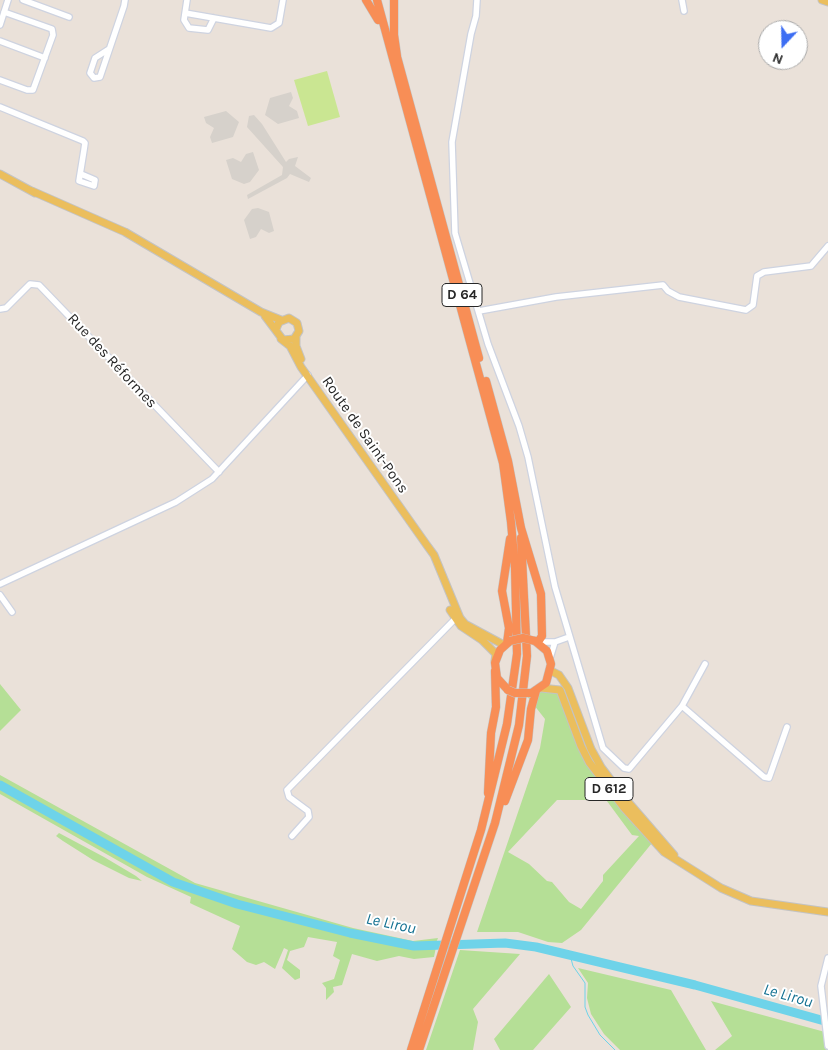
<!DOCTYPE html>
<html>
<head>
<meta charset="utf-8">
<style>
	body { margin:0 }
	#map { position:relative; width:828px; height:1050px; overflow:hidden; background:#eae1d9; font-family:Karla,sans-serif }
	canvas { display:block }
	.north { position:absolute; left:758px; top:20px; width:50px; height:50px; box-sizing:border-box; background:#fff; border:1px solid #a9a9a9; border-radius:50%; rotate:201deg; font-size:14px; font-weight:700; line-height:20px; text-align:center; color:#272727 }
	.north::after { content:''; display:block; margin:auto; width:18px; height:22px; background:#3d6ef3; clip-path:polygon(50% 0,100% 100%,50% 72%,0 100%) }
</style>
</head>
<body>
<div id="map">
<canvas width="828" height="1050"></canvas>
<div class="north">N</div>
</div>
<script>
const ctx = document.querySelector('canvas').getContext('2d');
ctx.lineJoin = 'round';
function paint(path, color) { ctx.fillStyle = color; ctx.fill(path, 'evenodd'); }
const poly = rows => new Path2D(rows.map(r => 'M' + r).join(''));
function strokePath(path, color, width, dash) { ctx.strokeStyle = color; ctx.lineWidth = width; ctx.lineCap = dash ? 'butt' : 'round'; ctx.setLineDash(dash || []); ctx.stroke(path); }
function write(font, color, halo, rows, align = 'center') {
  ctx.font = font + ' Karla,sans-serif'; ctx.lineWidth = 4; ctx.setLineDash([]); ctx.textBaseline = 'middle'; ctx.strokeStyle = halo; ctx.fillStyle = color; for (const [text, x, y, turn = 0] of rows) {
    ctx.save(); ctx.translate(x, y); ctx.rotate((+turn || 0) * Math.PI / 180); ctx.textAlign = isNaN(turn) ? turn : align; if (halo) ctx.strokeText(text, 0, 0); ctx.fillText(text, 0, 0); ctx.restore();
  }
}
const green = poly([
	[546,682,559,692,578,744,652,843,581,930,562,943,548,942,518,932,477,932,540,748,545,719,526,695,533,687],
	[601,793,632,835,639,836,603,875,603,881,581,909,569,902,552,882,547,881,529,864,508,852,557,800,594,800],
	[0,684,21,710,0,731],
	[0,775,195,883,353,928,413,941,438,938,436,943,413,944,350,931,237,902,184,884,166,876,0,783],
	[0,787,165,880,192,890,238,906,356,937,413,947,436,947,434,957,414,959,399,956,377,961,352,954,342,985,333,987,334,992,326,1000,326,988,322,983,334,979,340,960,333,956,337,942,308,937,304,947,290,951,287,960,300,970,300,978,295,980,282,968,288,950,284,948,275,969,264,962,256,965,247,962,232,949,240,926,194,905,190,903,191,897,147,877,0,794],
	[59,833,104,857,136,876,142,881,129,878,93,860,63,841,56,836],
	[460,950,520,954,473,1009,478,1022,473,1050,426,1050],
	[578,968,671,990,706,1050,620,1050,604,1034,591,1014,587,998,588,983],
	[549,974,571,1007,533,1050,500,1050,494,1039],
	[711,1001,825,1032,827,1050,715,1050,732,1036]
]);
const pitch = poly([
	[327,71,340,117,308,126,294,80]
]);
const plaza = poly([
	[291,92,293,98,289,106,297,111,299,118,278,124,265,115,270,98],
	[226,111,239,122,233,137,212,143,210,137,214,128,206,123,204,117],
	[254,115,262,124,286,162,289,159,298,157,295,166,311,178,309,182,290,174,287,178,248,199,247,195,282,175,283,167,247,127,249,116],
	[253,152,259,170,250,182,244,184,232,179,226,160,233,158,241,162,246,154],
	[258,208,269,212,274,231,269,233,261,229,256,237,250,239,244,220,252,209]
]);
const stream = poly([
	[570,955,573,966,585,983,585,1007,588,1015,600,1035,615,1050]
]);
const river = poly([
	[0,785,173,882,237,904,350,933,414,946,505,943,536,947,695,985,828,1022]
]);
const minor = poly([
	[23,0,69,17],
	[187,0,184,20,189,28,208,30,214,18],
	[477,0,476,16,471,34,452,142,455,233,488,344,519,426,528,457,555,587,603,748,624,768,629,769,682,706,705,664],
	[682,0,684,11],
	[185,13,271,28,279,23,283,0],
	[0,25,8,0],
	[0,41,45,58],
	[109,49,95,58,90,73,94,78,100,77,124,6,125,0],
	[0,80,27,90,33,90,53,35,52,29,4,12],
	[0,107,83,141,85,143,84,150,79,181,94,186,95,180,81,174],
	[0,309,6,308,30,284,39,285,219,472],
	[479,311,556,297,663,285,668,291,679,297,746,310,753,305,757,276,764,272,811,266,828,246],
	[0,584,176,502,212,479,308,375],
	[0,595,12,612],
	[541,645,544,642,555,642,569,637],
	[550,658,555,642],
	[682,706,764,777,769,778,787,727],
	[292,836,309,817,308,811,289,797,287,790,455,619,460,618],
	[828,958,821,986,828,1046]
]);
const major = poly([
	[822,0,828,2],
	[0,174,35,193],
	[32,191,125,232,261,312,281,320],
	[265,316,283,340,294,339,299,331,297,323,289,318,279,322,276,329],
	[296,337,296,346,301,359],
	[281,339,290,346,301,367,426,544,434,555,460,618,465,624,504,645],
	[450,610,461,626,482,640,496,654,495,661],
	[551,671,559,675,568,688,591,749,601,767,623,796,674,855],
	[541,688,560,690,581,746,589,762,625,809,664,852,721,888,751,901,828,912]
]);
const highway = poly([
	[366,0,378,20],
	[377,0,503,463,511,522,515,568,517,654,507,724,481,830,411,1050],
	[394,0,394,35,397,56],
	[396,53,479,358],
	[486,381,508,461,521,528,541,594,542,636,538,642],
	[507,643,509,628,502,591,510,539],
	[508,690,497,678,495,663,500,650,510,641],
	[533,692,546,683,551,664,547,651,535,641],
	[488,793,491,733,496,707,495,671],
	[505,801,528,740,531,709,536,691],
	[419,1050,495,823,519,725,527,656,521,538]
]);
const highwayBridge = poly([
	[510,641,523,638,535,641],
	[508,690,515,693,531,693]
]);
const shields = [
	[462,295,40],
	[609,789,48]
];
const shieldNames = [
	["D 64",462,295],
	["D 612",609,789]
];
const streetNames = [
	["Rue des Réformes",112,361,47],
	["Route de Saint-Pons",365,435,55]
];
const waterNames = [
	["Le Lirou",391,924,12],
	["Le Lirou",788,996,16]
];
paint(green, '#b5df96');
paint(pitch, '#cae692');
paint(plaza, '#d6d1cb');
strokePath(stream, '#6ed3e9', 1);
strokePath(river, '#6ed3e9', 9);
strokePath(minor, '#ced3e0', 8);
strokePath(major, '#c3c3c3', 9);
strokePath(highway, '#c3c3c3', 9);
strokePath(minor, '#fff', 5.5);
strokePath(major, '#ebbe5d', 7);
strokePath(highway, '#f88e56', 8);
strokePath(highwayBridge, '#c3c3c3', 9, []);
strokePath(highwayBridge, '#f88e56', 8);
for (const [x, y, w] of shields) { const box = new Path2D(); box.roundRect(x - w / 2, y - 11.5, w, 23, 4); ctx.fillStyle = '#fff'; ctx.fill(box); strokePath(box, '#272727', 1); }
write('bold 14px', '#272727', null, shieldNames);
write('15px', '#272727', '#fff', streetNames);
write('italic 16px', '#127091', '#fff', waterNames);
</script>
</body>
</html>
